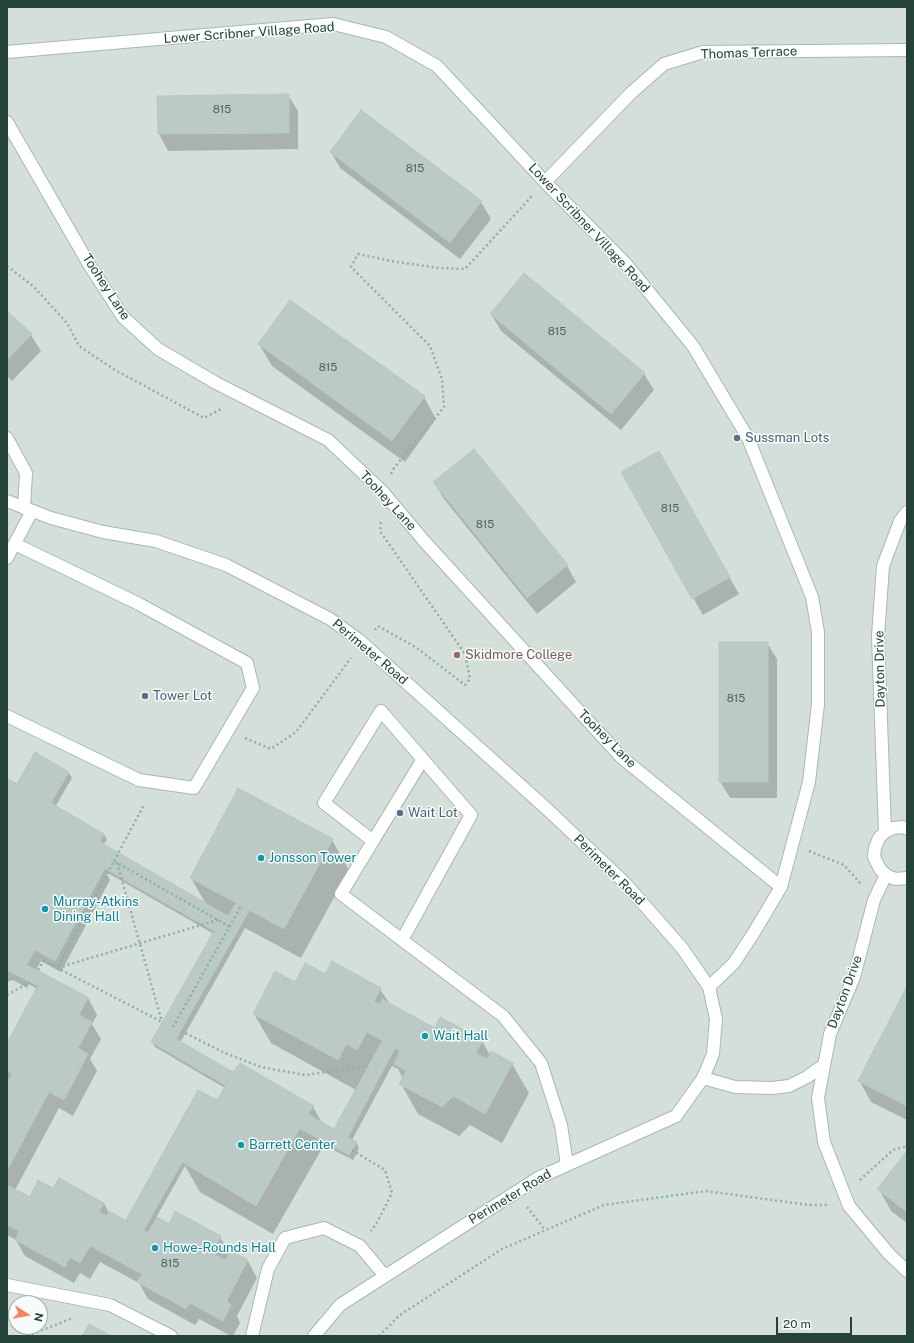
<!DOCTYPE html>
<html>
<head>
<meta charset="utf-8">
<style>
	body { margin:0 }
	#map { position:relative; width:914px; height:1343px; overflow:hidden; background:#e6efeb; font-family:"Public Sans",sans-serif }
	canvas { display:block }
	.frame { position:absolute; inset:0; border:8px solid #24423a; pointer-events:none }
	.north { position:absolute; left:8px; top:1295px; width:40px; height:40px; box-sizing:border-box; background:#f7fbf9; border:1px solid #a3b1ad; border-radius:50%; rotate:102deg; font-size:11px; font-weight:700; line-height:16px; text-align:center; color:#24423a }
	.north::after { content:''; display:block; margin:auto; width:14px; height:18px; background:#f4845f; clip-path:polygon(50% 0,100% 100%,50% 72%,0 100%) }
	.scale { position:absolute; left:776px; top:1317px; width:76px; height:18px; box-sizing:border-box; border:2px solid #24423a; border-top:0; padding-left:5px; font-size:12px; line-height:14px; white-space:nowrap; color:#24423a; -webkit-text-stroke:3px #f7fbf9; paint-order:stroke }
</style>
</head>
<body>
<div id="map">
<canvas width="914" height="1343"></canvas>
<div class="frame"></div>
<div class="north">N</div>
<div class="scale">20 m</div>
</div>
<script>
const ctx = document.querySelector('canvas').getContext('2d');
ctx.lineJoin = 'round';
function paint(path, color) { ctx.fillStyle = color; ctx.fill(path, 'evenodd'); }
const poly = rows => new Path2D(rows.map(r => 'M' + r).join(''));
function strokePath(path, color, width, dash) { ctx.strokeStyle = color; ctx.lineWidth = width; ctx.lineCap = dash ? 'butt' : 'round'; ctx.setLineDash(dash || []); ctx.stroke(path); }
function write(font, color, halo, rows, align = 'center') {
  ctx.font = font + ' "Public Sans",sans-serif'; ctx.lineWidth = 3; ctx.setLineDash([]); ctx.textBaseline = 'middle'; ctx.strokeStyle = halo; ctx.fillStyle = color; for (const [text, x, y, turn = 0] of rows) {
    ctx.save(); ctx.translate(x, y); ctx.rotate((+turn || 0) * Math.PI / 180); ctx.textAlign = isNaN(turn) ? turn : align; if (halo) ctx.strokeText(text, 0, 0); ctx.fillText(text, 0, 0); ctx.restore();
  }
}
const built = poly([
	[7,7,907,7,907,1336,7,1336],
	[16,1303,40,1303,40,1327,16,1327]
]);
const shadow = poly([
	[288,95,298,111,298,149,168,151,159,134,158,97],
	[361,111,481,202,491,219,460,259,340,168,331,152],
	[7,312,31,335,41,351,12,381,7,376],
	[491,314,644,374,654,390,621,430,501,331],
	[259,344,424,397,436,419,405,462,272,366],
	[658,452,739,594,703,615,623,473],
	[434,482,567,566,576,582,537,614,444,499],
	[767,643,777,659,777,798,730,798,720,781],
	[35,753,69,773,72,778,55,807,104,834,107,840,103,845,206,904,191,878,332,840,349,870,301,958,245,928,180,1043,233,1073,313,1107,322,1123,335,1130,356,1090,271,1043,254,1014,295,983,326,975,380,989,390,1004,435,1029,482,1041,490,1055,512,1064,529,1093,502,1143,470,1125,459,1136,418,1114,401,1084,403,1078,398,1069,392,1066,352,1140,356,1142,359,1148,353,1160,324,1145,273,1234,200,1192,185,1166,156,1218,169,1225,220,1237,230,1254,231,1252,248,1261,257,1278,237,1316,240,1323,233,1336,231,1336,199,1319,195,1325,148,1299,139,1283,100,1262,90,1279,80,1273,74,1283,25,1256,16,1240,7,1235,7,1085,8,1083,7,1082,7,1045,37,989,29,984,27,988,13,980,7,982,7,779,17,785],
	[106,872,214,934,152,1042,155,1047,225,1088,217,1103,216,1101,127,1220,128,1223,109,1213,104,1203,54,1189,30,1198,15,1190,59,1108,73,1116,97,1071,90,1059,101,1039,92,1024,97,1015,88,998,36,970,41,961,61,972,110,880],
	[907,988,907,1120,871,1102,859,1080],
	[907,1152,907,1223,891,1211,879,1189]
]);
const building = poly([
	[289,94,289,133,158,134,157,96,289,94],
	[361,110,482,201,450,243,330,152,361,110],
	[524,273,645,373,611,414,490,314,524,273],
	[290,300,425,396,392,441,258,344,290,300],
	[7,311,32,334,7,360,7,311],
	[474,449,568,565,527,598,433,482,474,449],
	[659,451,730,577,692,599,621,472,659,451],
	[719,642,768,642,768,782,719,782,719,642],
	[35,752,69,772,51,803,104,834,100,842,228,916,236,903,249,911,176,1039,233,1072,225,1085,151,1042,214,931,76,852,83,841,43,818,28,846,7,834,7,778,17,784,35,752],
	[238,788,333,839,284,929,190,878,238,788],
	[43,818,83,841,76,852,105,868,55,961,35,950,20,977,7,970,7,834,28,846,43,818],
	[332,961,381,988,374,1001,380,1004,382,999,435,1028,440,1017,483,1040,476,1053,487,1059,491,1051,513,1063,485,1114,453,1096,442,1107,399,1084,406,1071,394,1064,400,1051,367,1032,357,1050,346,1044,338,1060,253,1014,275,971,295,982,305,963,325,974,332,961],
	[27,965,44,974,38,986,20,977,27,965],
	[44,974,88,997,79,1015,92,1022,78,1048,88,1054,64,1100,49,1092,7,1171,7,1083,12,1074,7,1071,7,1043,44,974],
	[907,986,907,1106,858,1081,907,986],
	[382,1041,395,1048,348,1137,357,1142,349,1155,300,1129,308,1114,334,1129,382,1041],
	[240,1063,314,1106,308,1114,256,1206,182,1162,233,1072,240,1063],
	[198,1090,217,1100,144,1230,126,1220,198,1090],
	[907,1151,907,1212,877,1189,907,1151],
	[59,1178,104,1203,99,1212,106,1216,109,1211,148,1233,157,1217,169,1224,175,1211,221,1236,212,1253,225,1260,231,1251,248,1260,227,1300,231,1305,223,1321,190,1303,186,1309,137,1282,142,1274,90,1246,80,1263,70,1257,65,1267,15,1240,19,1231,7,1225,7,1185,30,1197,38,1180,53,1188,59,1178],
	[89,1324,111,1336,82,1336,89,1324]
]);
const path = poly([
	[7,266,33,286,67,323,79,346,115,370,204,418,223,408],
	[391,474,394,468,444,407,442,379,430,346,351,267,358,254,391,261,439,268,465,269,532,196],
	[375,630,378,626,417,648,465,685,470,679,465,654,380,531,381,519],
	[245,738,271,749,296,732,351,658],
	[809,851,844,865,861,884],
	[114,861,144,805],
	[117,863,162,1022],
	[218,920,57,968,114,861,230,927],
	[38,970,44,961,162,1022],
	[7,995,30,982],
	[173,1027,241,906],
	[181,1031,225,1053,261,1067,305,1075,368,1066],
	[352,1150,385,1170,392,1193,378,1221,371,1231],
	[860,1180,893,1150,907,1146],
	[527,1207,545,1230],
	[27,1336,73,1318],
	[379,1336,400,1315,502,1249,604,1205,706,1191,809,1205,829,1205]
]);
const minor = poly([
	[7,52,333,24,386,37,437,66,545,182,626,264,693,346,748,438,812,597,818,632,818,704,809,782,781,887,753,934,734,963,709,987],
	[7,122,90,266,123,317,158,349,216,383,328,440,383,492,424,541,621,757,781,887],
	[545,182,631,93,664,64,703,52,907,50],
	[7,438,26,473,24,508],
	[7,501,51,518,103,532,156,541,226,565,330,619,359,640,548,810,624,882,682,948,709,987,716,1019,713,1054,703,1078,676,1116,538,1178,340,1305,314,1336],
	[7,558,32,511],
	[7,716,139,780,194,788,253,688,247,663,139,604,15,544],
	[907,829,903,827,893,828,885,832,879,838,875,848,874,857,880,869,886,875,895,879,907,878],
	[885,832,878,636,883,566,900,521,907,512],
	[373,841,423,759],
	[886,875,874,900,854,977,830,1034,818,1098,824,1142,849,1206,889,1254,907,1271],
	[402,940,471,815,381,711,324,803,373,841,341,894,503,1016,541,1063,561,1125,567,1165],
	[703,1078,735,1087,772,1088,789,1086,807,1077,824,1065],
	[7,1285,110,1305,171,1336],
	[252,1336,268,1269,285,1238,324,1228,360,1246,384,1275]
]);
const markers = [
	[737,438,4,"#5c6f8a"],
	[457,655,4,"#8d6e63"],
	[145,696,4,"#5c6f8a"],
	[400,813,4,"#5c6f8a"],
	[261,858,4,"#0f9aa8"],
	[45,909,4,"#0f9aa8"],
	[425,1036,4,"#0f9aa8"],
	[241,1145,4,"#0f9aa8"],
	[155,1248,4,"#0f9aa8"]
];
const numberNames = [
	["815",222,110],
	["815",415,169],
	["815",557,332],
	["815",328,368],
	["815",670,509],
	["815",485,525],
	["815",736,699],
	["815",170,1264]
];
const streetNames = [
	["Lower Scribner Village Road",249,33,-4],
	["Thomas Terrace",749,53,-2],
	["Lower Scribner Village Road",589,228,47],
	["Toohey Lane",106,287,57],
	["Toohey Lane",388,501,47],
	["Perimeter Road",370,652,40],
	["Dayton Drive",880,669,-91],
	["Toohey Lane",607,739,45],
	["Perimeter Road",609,870,45],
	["Dayton Drive",845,992,-70],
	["Perimeter Road",510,1197,-31]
];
const serviceNames = [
	["Sussman Lots",745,438],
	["Tower Lot",153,696],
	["Wait Lot",408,813]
];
const educationNames = [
	["Skidmore College",465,655]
];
const cultureNames = [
	["Jonsson Tower",269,858],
	["Murray-Atkins",53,902],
	["Dining Hall",53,917],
	["Wait Hall",433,1036],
	["Barrett Center",249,1145],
	["Howe-Rounds Hall",163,1248]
];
paint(built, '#d4dfda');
paint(shadow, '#0003');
paint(building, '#bbcac4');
strokePath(building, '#b8c9c2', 1);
strokePath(minor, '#a8b8b2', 14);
strokePath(path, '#86b3a5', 2.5, [2, 3]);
strokePath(minor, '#fff', 12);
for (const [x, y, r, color] of markers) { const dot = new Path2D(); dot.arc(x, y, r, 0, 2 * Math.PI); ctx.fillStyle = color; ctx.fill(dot); strokePath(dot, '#f7fbf9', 1.5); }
write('11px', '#4a645c', null, numberNames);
write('13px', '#24423a', '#f7fbf9', streetNames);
write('13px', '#4e5e75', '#f7fbf9', serviceNames, 'left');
write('13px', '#785e54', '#f7fbf9', educationNames, 'left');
write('13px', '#0d838f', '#f7fbf9', cultureNames, 'left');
</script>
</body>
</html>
